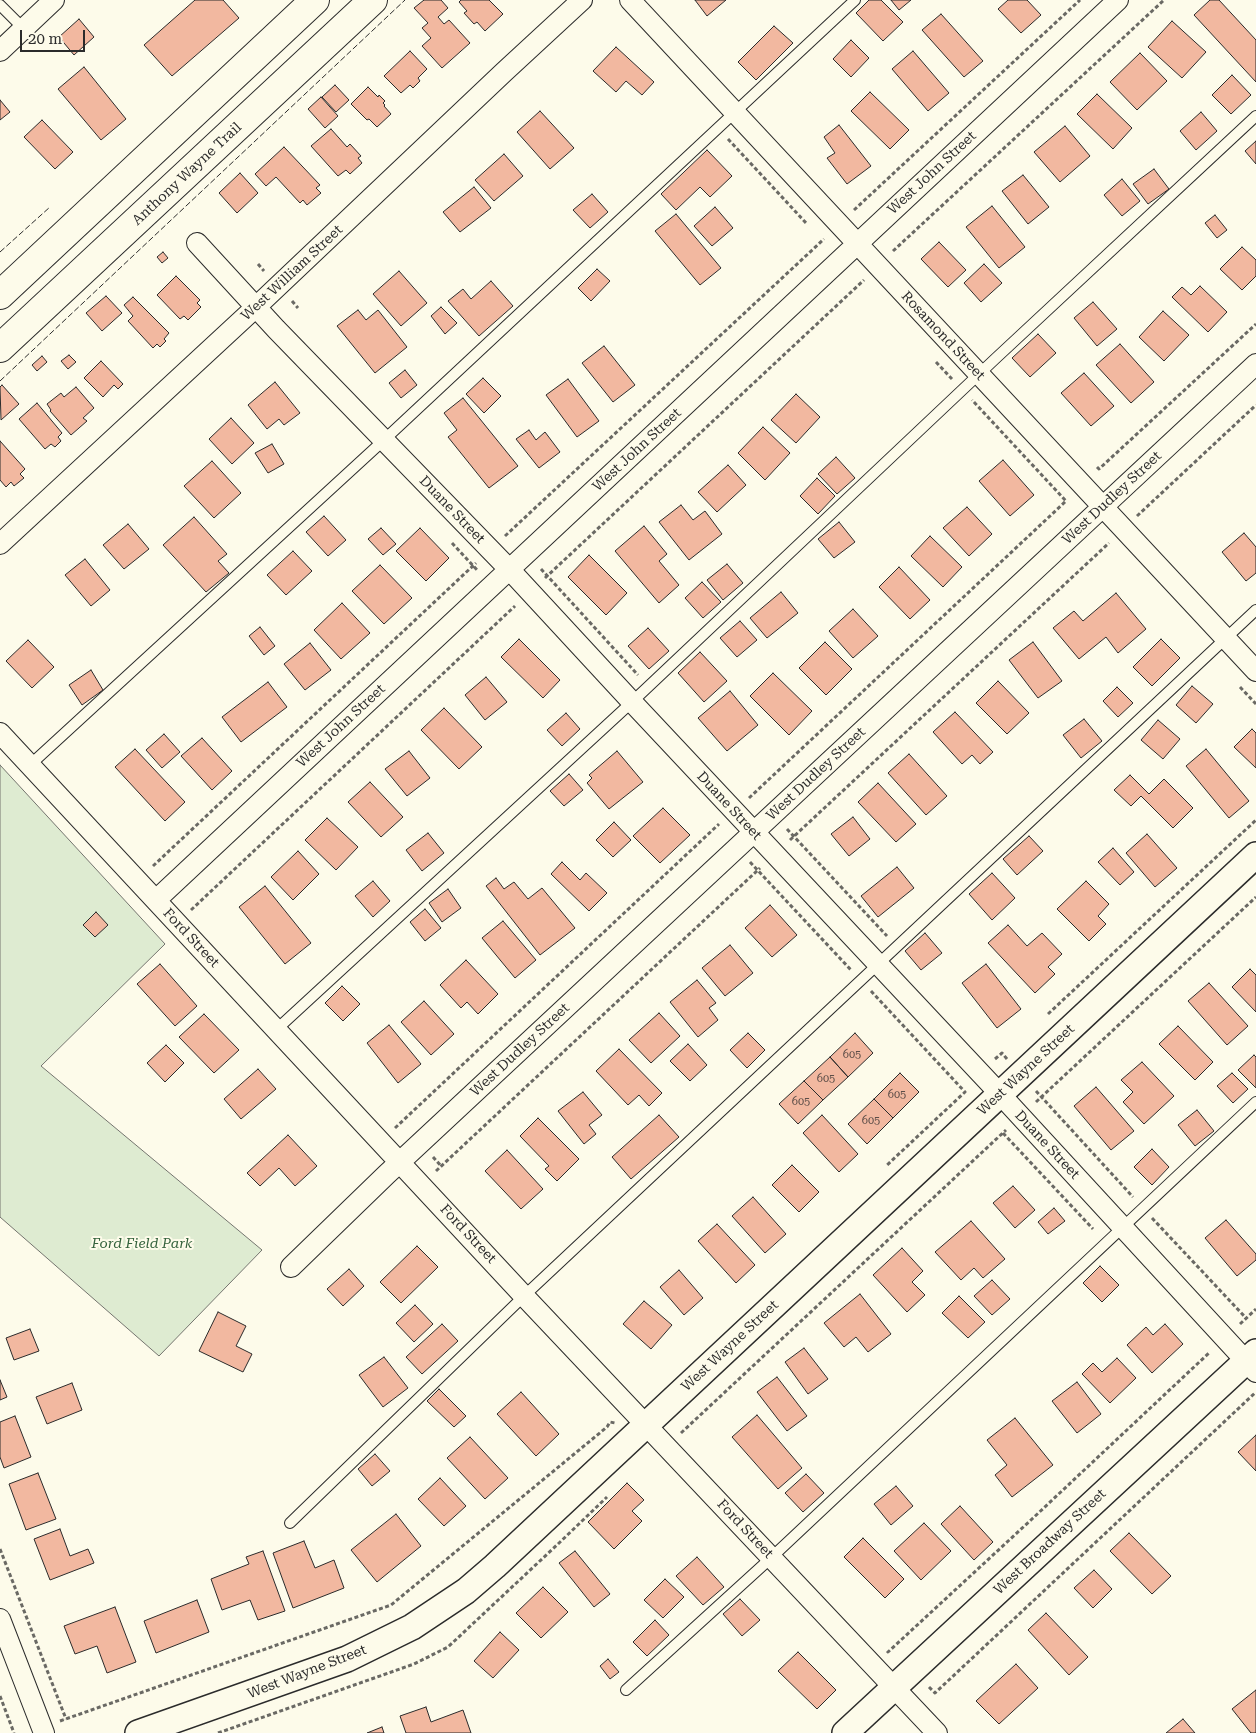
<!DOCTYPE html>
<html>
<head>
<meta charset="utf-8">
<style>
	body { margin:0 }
	#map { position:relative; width:1256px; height:1733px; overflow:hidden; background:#fdfbea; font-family:"Roboto Serif",serif }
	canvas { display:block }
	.scale { position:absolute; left:20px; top:30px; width:65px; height:22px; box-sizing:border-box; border:2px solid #2b2b2b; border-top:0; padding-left:6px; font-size:15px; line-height:18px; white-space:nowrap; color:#2b2b2b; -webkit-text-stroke:4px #fdfbea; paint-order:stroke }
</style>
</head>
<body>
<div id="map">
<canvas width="1256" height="1733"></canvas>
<div class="scale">20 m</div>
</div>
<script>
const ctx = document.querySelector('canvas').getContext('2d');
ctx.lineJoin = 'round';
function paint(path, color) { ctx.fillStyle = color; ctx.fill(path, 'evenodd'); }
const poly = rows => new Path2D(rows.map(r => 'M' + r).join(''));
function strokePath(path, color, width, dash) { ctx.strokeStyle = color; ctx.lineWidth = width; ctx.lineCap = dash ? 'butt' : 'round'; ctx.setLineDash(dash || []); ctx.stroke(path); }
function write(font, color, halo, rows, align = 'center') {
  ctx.font = font + ' "Roboto Serif",serif'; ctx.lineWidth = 4; ctx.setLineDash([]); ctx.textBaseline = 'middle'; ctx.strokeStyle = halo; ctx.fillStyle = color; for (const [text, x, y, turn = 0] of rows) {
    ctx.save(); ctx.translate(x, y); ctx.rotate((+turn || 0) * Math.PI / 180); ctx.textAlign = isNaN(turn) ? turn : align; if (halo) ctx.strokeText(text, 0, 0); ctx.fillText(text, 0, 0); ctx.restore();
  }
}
const green = poly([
	[0,765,165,944,41,1066,262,1250,159,1356,0,1217,0,765]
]);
const building = poly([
	[195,0,223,0,239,18,172,76,144,45,195,0],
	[424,0,441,0,448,8,438,17,444,24,449,20,470,43,442,68,422,46,431,38,422,28,428,23,414,8,424,0],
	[461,0,489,0,503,14,485,31,477,22,474,24,464,13,467,11,459,2,461,0],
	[695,0,726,0,707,16,695,0],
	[869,0,881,0,903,22,883,41,856,13,869,0],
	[891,0,911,0,899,10,891,0],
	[1008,0,1027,0,1041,15,1021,33,998,9,1008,0],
	[1210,0,1219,0,1256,40,1256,82,1194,15,1210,0],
	[941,14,983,61,964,77,922,30,941,14],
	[79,19,94,37,74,55,59,37,79,19],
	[1172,21,1206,52,1182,78,1148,47,1172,21],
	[774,26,793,43,756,80,738,62,774,26],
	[851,40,869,58,851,77,833,59,851,40],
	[616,47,654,82,642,95,626,81,616,92,593,71,616,47],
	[410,51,427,69,418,78,420,81,413,88,410,85,401,93,384,76,410,51],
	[913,51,949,93,928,111,892,69,913,51],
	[1140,53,1167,81,1137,110,1110,82,1140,53],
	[84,67,126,119,101,140,58,89,84,67],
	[1232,75,1251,95,1231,114,1212,95,1232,75],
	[335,85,349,100,336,112,322,97,335,85],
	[368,87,378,97,379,95,385,101,383,103,385,105,384,106,391,114,377,127,369,119,367,120,351,104,368,87],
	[870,92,909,130,890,149,851,111,870,92],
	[1097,94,1132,128,1113,149,1077,114,1097,94],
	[321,97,338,116,325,128,308,109,321,97],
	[0,100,10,112,0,120,0,100],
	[540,111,574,148,550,169,517,132,540,111],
	[1201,112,1217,131,1196,150,1180,131,1201,112],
	[42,120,73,152,55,169,24,137,42,120],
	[839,125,871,166,847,184,827,158,835,153,824,137,839,125],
	[1065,126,1090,156,1060,182,1034,152,1065,126],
	[331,129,347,147,350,144,361,156,358,158,362,163,350,174,346,170,338,176,311,146,331,129],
	[1256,141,1256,164,1245,151,1256,141],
	[284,147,320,185,316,188,321,193,307,205,303,200,300,203,276,177,266,186,255,174,284,147],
	[707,150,732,176,710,197,700,187,676,210,661,194,707,150],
	[504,154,523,176,494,201,475,180,504,154],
	[1154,169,1169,189,1148,204,1133,184,1154,169],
	[240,173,258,193,237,213,219,193,240,173],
	[1023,175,1049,207,1028,224,1002,191,1023,175],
	[1122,179,1140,201,1122,216,1104,195,1122,179],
	[474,187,491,208,460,232,443,212,474,187],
	[592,194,608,212,590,228,573,210,592,194],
	[992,206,1025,247,999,268,966,227,992,206],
	[715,207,733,228,712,246,694,226,715,207],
	[676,214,721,268,700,285,655,231,676,214],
	[1215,215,1227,230,1217,238,1205,223,1215,215],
	[939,242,966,270,948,287,921,259,939,242],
	[1242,247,1256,260,1256,276,1242,290,1220,269,1242,247],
	[163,252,168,258,162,263,157,257,163,252],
	[984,264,1002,283,981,302,964,283,984,264],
	[597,269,610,281,591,301,578,288,597,269],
	[399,271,427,303,401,326,373,294,399,271],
	[176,276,200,300,197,303,201,307,188,320,184,316,180,319,157,295,176,276],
	[491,281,513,306,479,336,448,301,463,289,471,299,491,281],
	[1200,286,1227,312,1208,332,1172,297,1182,287,1191,295,1200,286],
	[106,296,122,313,102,331,86,313,106,296],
	[133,297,169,333,164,339,166,341,160,347,157,344,153,348,128,321,133,316,124,305,133,297],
	[1093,302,1117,329,1097,346,1074,318,1093,302],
	[441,307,457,323,445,334,431,316,441,307],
	[358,310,366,320,378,310,407,347,375,373,337,326,358,310],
	[1163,311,1189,335,1164,361,1139,337,1163,311],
	[1038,334,1056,353,1030,377,1012,358,1038,334],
	[1120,344,1154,382,1131,403,1096,365,1120,344],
	[604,346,635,385,613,402,582,363,604,346],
	[69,355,76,362,68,369,61,361,69,355],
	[42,356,47,362,37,371,32,365,42,356],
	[101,361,123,384,118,389,114,385,103,397,84,378,101,361],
	[405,370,417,385,401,398,389,383,405,370],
	[1084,373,1114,406,1091,426,1061,393,1084,373],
	[483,378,501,396,484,413,466,394,483,378],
	[568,379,599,421,577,437,546,395,568,379],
	[275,382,300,413,284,425,279,419,267,429,248,405,275,382],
	[2,385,19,404,1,420,0,387,2,385],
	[76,387,94,408,83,418,87,421,71,435,50,411,51,410,47,404,61,393,64,397,76,387],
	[796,394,820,417,796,443,771,420,796,394],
	[463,398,518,466,489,488,448,437,457,430,444,413,463,398],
	[37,403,62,433,58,437,61,441,55,447,51,444,45,449,19,419,37,403],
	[231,418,254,443,232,464,209,439,231,418],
	[763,427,790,453,765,480,738,453,763,427],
	[529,430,536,440,545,432,560,452,539,468,516,439,529,430],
	[0,441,25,469,20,474,24,478,14,486,11,482,6,487,0,480,0,441],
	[272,444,284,464,268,473,255,453,272,444],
	[836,457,855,478,837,494,818,474,836,457],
	[1003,460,1034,495,1010,516,979,481,1003,460],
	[212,461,241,493,214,518,184,486,212,461],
	[728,465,746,485,717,512,698,492,728,465],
	[817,478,835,496,818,514,800,496,817,478],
	[681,505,693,520,705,511,722,534,689,560,659,522,681,505],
	[967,507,992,534,969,556,943,528,967,507],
	[324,516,346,540,328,556,306,532,324,516],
	[194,517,227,554,218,561,229,573,206,592,163,545,194,517],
	[839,522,855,542,834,558,818,539,839,522],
	[128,524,149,549,124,569,103,545,128,524],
	[644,526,667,554,659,561,679,585,659,603,615,551,644,526],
	[381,528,396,544,383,555,368,539,381,528],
	[420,528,449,558,426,581,396,551,420,528],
	[1244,533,1256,547,1256,573,1246,581,1222,552,1244,533],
	[930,536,962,567,943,587,911,556,930,536],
	[293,551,312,571,286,595,267,575,293,551],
	[589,555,627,593,606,615,568,577,589,555],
	[85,559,110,590,91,606,65,575,85,559],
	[727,564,743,583,723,600,707,580,727,564],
	[380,565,412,598,384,624,352,591,380,565],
	[899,567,930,600,910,619,879,587,899,567],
	[702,582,721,602,703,618,685,598,702,582],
	[781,592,798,613,767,638,750,618,781,592],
	[1116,593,1146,629,1118,653,1106,637,1079,659,1053,628,1074,611,1083,621,1116,593],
	[342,603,370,633,341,659,314,630,342,603],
	[853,609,878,636,853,658,829,631,853,609],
	[740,621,757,640,737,657,720,638,740,621],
	[260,627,275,646,264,655,249,636,260,627],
	[648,628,669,651,649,669,628,646,648,628],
	[519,639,560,680,543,698,501,657,519,639],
	[1161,639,1180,658,1152,686,1133,667,1161,639],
	[28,640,54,667,32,688,6,661,28,640],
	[825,642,852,669,826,695,799,668,825,642],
	[1033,642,1062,681,1038,698,1009,660,1033,642],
	[310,643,331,670,305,690,284,664,310,643],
	[700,652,727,681,704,702,678,673,700,652],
	[91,670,103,690,82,705,69,685,91,670],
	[773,673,812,711,789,735,750,696,773,673],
	[486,677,507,702,485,720,465,695,486,677],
	[998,681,1029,713,1007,734,976,703,998,681],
	[268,682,287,707,241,742,222,717,268,682],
	[1192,686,1213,704,1196,723,1176,705,1192,686],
	[1117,687,1133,703,1118,717,1103,701,1117,687],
	[730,691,758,725,727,751,698,718,730,691],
	[444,708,482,747,459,769,421,730,444,708],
	[955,712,993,752,980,764,972,755,962,764,933,732,955,712],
	[566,713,580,729,562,746,547,730,566,713],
	[1084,719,1102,741,1081,758,1063,735,1084,719],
	[1158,720,1180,739,1163,759,1141,740,1158,720],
	[1252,729,1256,733,1256,768,1234,747,1252,729],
	[164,734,180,752,162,768,146,750,164,734],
	[202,738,232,771,212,790,181,756,202,738],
	[135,749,185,802,165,821,115,767,135,749],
	[1206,749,1249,801,1229,818,1186,766,1206,749],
	[409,751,430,778,407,796,385,769,409,751],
	[617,751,643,782,609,809,587,783,592,778,589,775,617,751],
	[909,754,947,796,926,815,888,773,909,754],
	[569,774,583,790,564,806,550,791,569,774],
	[1130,775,1149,794,1164,779,1193,808,1173,828,1141,796,1131,806,1114,790,1130,775],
	[370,782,403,817,381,837,348,802,370,782],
	[878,783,916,824,896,842,858,802,878,783],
	[663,808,690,835,660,863,633,836,663,808],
	[853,817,870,839,849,856,831,834,853,817],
	[327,818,358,847,336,870,305,840,327,818],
	[614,822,631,840,613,857,596,840,614,822],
	[428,833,444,853,422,871,406,850,428,833],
	[1147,834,1177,868,1155,887,1126,853,1147,834],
	[1029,836,1043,851,1017,875,1003,859,1029,836],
	[1113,848,1134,872,1120,885,1098,862,1113,848],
	[298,851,319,874,293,900,271,877,298,851],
	[562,862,580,880,586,873,607,893,589,911,551,874,562,862],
	[897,867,914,888,878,917,861,896,897,867],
	[992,873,1015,898,992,920,969,894,992,873],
	[496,878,504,889,514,882,528,899,542,888,575,928,540,955,486,886,496,878],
	[373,881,390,901,373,917,355,896,373,881],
	[1086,881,1109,904,1098,916,1106,924,1089,941,1057,909,1086,881],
	[265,886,311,943,285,964,239,907,265,886],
	[448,889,461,908,442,922,429,903,448,889],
	[770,905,797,935,772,957,745,928,770,905],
	[425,909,441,928,425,941,410,922,425,909],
	[96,912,108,925,95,937,83,925,96,912],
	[503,921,536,960,515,978,482,938,503,921],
	[1008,925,1027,946,1042,933,1062,954,1048,967,1055,974,1035,993,988,943,1008,925],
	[925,933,942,953,921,970,905,951,925,933],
	[730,945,753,973,725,996,702,968,730,945],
	[466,960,498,994,478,1014,467,1002,461,1008,440,985,466,960],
	[160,964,197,1006,175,1026,137,984,160,964],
	[986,964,1021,1009,997,1028,962,983,986,964],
	[1250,969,1256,975,1256,1012,1232,987,1250,969],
	[697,980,716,1003,709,1008,718,1020,698,1037,670,1002,697,980],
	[1209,983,1248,1026,1227,1045,1188,1001,1209,983],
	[342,986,360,1004,343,1021,325,1003,342,986],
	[424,1001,454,1034,431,1055,401,1022,424,1001],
	[659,1013,680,1036,651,1063,629,1040,659,1013],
	[204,1014,239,1050,214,1073,179,1037,204,1014],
	[389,1025,421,1064,398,1083,367,1043,389,1025],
	[1178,1026,1213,1062,1195,1080,1159,1044,1178,1026],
	[748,1033,765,1050,747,1068,730,1050,748,1033],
	[855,1033,873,1053,848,1077,830,1057,855,1033],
	[688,1044,707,1065,690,1081,670,1061,688,1044],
	[166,1045,184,1063,165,1082,147,1063,166,1045],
	[619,1049,662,1093,649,1106,639,1095,628,1105,596,1071,619,1049],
	[1254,1055,1256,1057,1256,1088,1238,1070,1254,1055],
	[830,1057,848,1077,823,1100,804,1081,830,1057],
	[1142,1062,1174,1096,1144,1124,1123,1102,1133,1092,1121,1080,1142,1062],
	[258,1069,276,1089,241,1119,224,1099,258,1069],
	[900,1073,919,1092,893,1118,874,1099,900,1073],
	[1232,1073,1248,1089,1233,1103,1217,1086,1232,1073],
	[804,1081,823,1100,798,1124,779,1104,804,1081],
	[1096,1087,1134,1131,1111,1150,1074,1106,1096,1087],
	[583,1092,602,1115,589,1125,596,1134,584,1144,558,1111,583,1092],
	[874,1099,893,1118,867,1144,848,1124,874,1099],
	[1197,1110,1214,1131,1195,1146,1178,1125,1197,1110],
	[659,1115,679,1137,631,1179,612,1157,659,1115],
	[822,1115,858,1154,839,1172,803,1133,822,1115],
	[538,1118,579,1159,557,1181,545,1169,549,1166,520,1136,538,1118],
	[288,1135,317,1166,295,1186,279,1168,260,1186,247,1173,288,1135],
	[1152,1149,1169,1167,1152,1185,1134,1167,1152,1149],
	[507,1150,543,1189,521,1209,485,1171,507,1150],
	[792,1165,819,1192,799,1212,772,1185,792,1165],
	[1013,1186,1035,1210,1015,1228,993,1203,1013,1186],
	[753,1197,786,1234,765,1253,732,1216,753,1197],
	[1054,1208,1065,1221,1048,1234,1038,1222,1054,1208],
	[1226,1220,1256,1254,1256,1260,1237,1276,1205,1238,1226,1220],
	[971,1221,1005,1259,983,1278,974,1268,961,1280,935,1252,971,1221],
	[717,1224,755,1265,736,1283,698,1241,717,1224],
	[417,1246,438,1267,401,1303,380,1282,417,1246],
	[902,1248,923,1271,912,1282,925,1295,907,1312,873,1275,902,1248],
	[1100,1266,1119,1285,1102,1302,1083,1283,1100,1266],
	[349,1269,364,1286,343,1306,327,1289,349,1269],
	[679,1270,703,1298,684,1315,660,1287,679,1270],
	[992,1280,1010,1299,992,1315,974,1296,992,1280],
	[860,1294,891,1334,868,1352,856,1337,844,1347,824,1323,860,1294],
	[959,1296,985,1322,968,1338,942,1313,959,1296],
	[644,1301,672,1325,651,1349,623,1324,644,1301],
	[415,1305,433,1324,414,1342,396,1323,415,1305],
	[218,1312,246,1326,236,1346,252,1354,243,1372,199,1351,218,1312],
	[442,1324,458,1341,422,1374,406,1357,442,1324],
	[1165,1324,1183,1344,1152,1373,1127,1345,1146,1327,1153,1335,1165,1324],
	[30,1329,39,1351,14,1360,6,1338,30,1329],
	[804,1348,828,1379,808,1394,785,1362,804,1348],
	[384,1357,408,1388,383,1407,359,1375,384,1357],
	[1117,1358,1136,1378,1110,1403,1082,1374,1093,1363,1102,1372,1117,1358],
	[777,1377,807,1416,787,1431,757,1392,777,1377],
	[0,1380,7,1397,0,1400,0,1380],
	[1077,1382,1101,1414,1077,1433,1052,1401,1077,1382],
	[72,1383,82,1410,47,1424,36,1397,72,1383],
	[439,1389,466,1416,454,1427,427,1401,439,1389],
	[521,1392,559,1434,536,1456,497,1414,521,1392],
	[757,1415,802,1468,778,1489,732,1437,757,1415],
	[15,1416,31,1457,4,1468,0,1457,0,1422,15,1416],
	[1015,1418,1053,1465,1012,1497,995,1475,1007,1465,987,1440,1015,1418],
	[1256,1435,1256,1471,1238,1452,1256,1435],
	[470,1437,508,1478,485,1499,447,1458,470,1437],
	[375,1454,390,1471,372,1486,358,1469,375,1454],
	[38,1473,56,1519,26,1530,9,1484,38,1473],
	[806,1474,824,1493,803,1512,785,1493,806,1474],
	[440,1478,466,1506,444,1526,418,1499,440,1478],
	[627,1483,644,1500,632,1511,642,1521,614,1549,588,1522,627,1483],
	[896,1486,913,1506,891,1525,874,1504,896,1486],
	[960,1506,993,1542,974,1560,941,1524,960,1506],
	[396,1514,421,1546,377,1582,351,1550,396,1514],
	[924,1523,951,1551,921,1580,894,1551,924,1523],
	[60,1529,70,1556,88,1549,94,1563,50,1580,34,1539,60,1529],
	[1129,1533,1171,1576,1152,1594,1110,1551,1129,1533],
	[863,1538,904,1579,885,1598,844,1557,863,1538],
	[304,1541,315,1568,334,1560,344,1588,293,1608,273,1553,304,1541],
	[263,1551,285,1611,258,1620,250,1600,222,1610,211,1579,249,1564,246,1557,263,1551],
	[575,1551,610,1594,594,1607,559,1563,575,1551],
	[697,1557,724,1587,703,1605,676,1576,697,1557],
	[1094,1570,1112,1589,1093,1608,1074,1588,1094,1570],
	[665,1579,684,1597,663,1618,644,1600,665,1579],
	[543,1587,568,1612,541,1638,516,1613,543,1587],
	[740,1599,760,1620,742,1636,723,1614,740,1599],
	[197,1600,209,1632,156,1653,144,1621,197,1600],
	[115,1607,136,1662,107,1673,97,1646,75,1654,64,1626,115,1607],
	[1046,1613,1088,1657,1069,1675,1028,1630,1046,1613],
	[655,1620,669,1635,647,1656,633,1642,655,1620],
	[500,1632,519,1650,493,1678,474,1661,500,1632],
	[798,1652,836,1690,817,1709,778,1671,798,1652],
	[608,1659,619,1672,610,1679,600,1666,608,1659],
	[1016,1664,1038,1688,999,1724,976,1701,1016,1664],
	[1256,1690,1256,1733,1251,1733,1232,1709,1256,1690],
	[426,1707,431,1722,463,1710,471,1733,406,1733,400,1716,426,1707],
	[1183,1719,1195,1733,1166,1733,1183,1719],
	[382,1727,384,1733,367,1733,382,1727]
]);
const path = poly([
	[728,139,807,224],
	[854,210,1080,0],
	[893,251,1164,0],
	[258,264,264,271],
	[292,301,298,308],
	[936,362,952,379],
	[1097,467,1099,469,1256,324],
	[1137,516,1256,405],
	[505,536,824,239],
	[452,543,478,571],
	[541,569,638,675],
	[545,578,864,280],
	[1240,687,1256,704],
	[749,798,1066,501,972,400],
	[787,829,887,936],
	[790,840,1109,543],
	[750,862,851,970],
	[153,866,476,563],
	[191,910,515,606],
	[871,991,965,1092,886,1166],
	[1048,1014,1256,820],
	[995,1059,1002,1053,1007,1059],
	[1036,1091,1133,1197],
	[1036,1102,1256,897],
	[395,1128,719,824],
	[1003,1133,1093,1229],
	[433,1157,441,1166],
	[436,1171,760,868],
	[1152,1218,1246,1318],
	[1240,1324,1256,1309],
	[681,1433,1006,1130],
	[0,1549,66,1719],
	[887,1651,888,1652,1032,1519,1210,1352],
	[929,1687,935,1693,1256,1392],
	[0,1696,14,1733],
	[60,1721,391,1605,607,1427,610,1422,615,1423],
	[218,1733,414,1664,448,1647,558,1544,607,1497]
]);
const service = poly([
	[0,5,23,28],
	[30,765,384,440,855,0],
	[277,1029,632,702,995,359,1256,116],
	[290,1523,524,1296,1256,610],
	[626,1690,772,1557,1256,1102]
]);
const minor = poly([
	[630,0,1256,671],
	[0,51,54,0],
	[197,243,276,329,509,569,632,702,1000,1094,1256,1372],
	[0,544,256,307,504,72,582,0],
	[0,733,524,1296,937,1733],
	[156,900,1118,0],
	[291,1267,387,1174,1256,364],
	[0,1619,44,1733]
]);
const tertiary = poly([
	[138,1733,347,1659,412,1627,466,1591,495,1566,1256,855],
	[845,1733,1256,1352]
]);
const trunk = poly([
	[0,295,315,0],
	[0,348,373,0]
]);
const fence = poly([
	[0,252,50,207],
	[0,381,405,0]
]);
const numberNames = [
	["605",852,1055],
	["605",826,1079],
	["605",897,1095],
	["605",801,1102],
	["605",871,1121]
];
const streetNames = [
	["West John Street",932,173,-43],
	["Anthony Wayne Trail",187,174,-43],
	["West William Street",292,273,-43],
	["Rosamond Street",943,336,47],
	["West John Street",637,450,-43],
	["West Dudley Street",1112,498,-43],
	["Duane Street",452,510,46],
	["West John Street",341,726,-43],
	["West Dudley Street",816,774,-43],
	["Duane Street",729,806,47],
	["Ford Street",191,938,47],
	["West Dudley Street",520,1050,-43],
	["West Wayne Street",1026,1070,-43],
	["Duane Street",1047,1145,47],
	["Ford Street",468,1234,47],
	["West Wayne Street",730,1346,-43],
	["Ford Street",745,1529,47],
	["West Broadway Street",1050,1542,-43],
	["West Wayne Street",307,1672,-21]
];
const parkNames = [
	["Ford Field Park",142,1244]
];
paint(green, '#deebd1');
strokePath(green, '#74746e', 1);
paint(building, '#f2b8a0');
strokePath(building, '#2b2b2b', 1);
strokePath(service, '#2b2b2b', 12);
strokePath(minor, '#2b2b2b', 22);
strokePath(tertiary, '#2b2b2b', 28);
strokePath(trunk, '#2b2b2b', 30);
strokePath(path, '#6a6964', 3, [4, 2.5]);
strokePath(service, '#fdfbea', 10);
strokePath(minor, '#fdfbea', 20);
strokePath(tertiary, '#fdfbea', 25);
strokePath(trunk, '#fdfbea', 28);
strokePath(fence, '#2b2b2b', 1, [6, 2.5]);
write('11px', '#5d4e48', null, numberNames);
write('14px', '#2b2b2b', '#fdfbea', streetNames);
write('italic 14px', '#34623c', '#fdfbea', parkNames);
</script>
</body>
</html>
